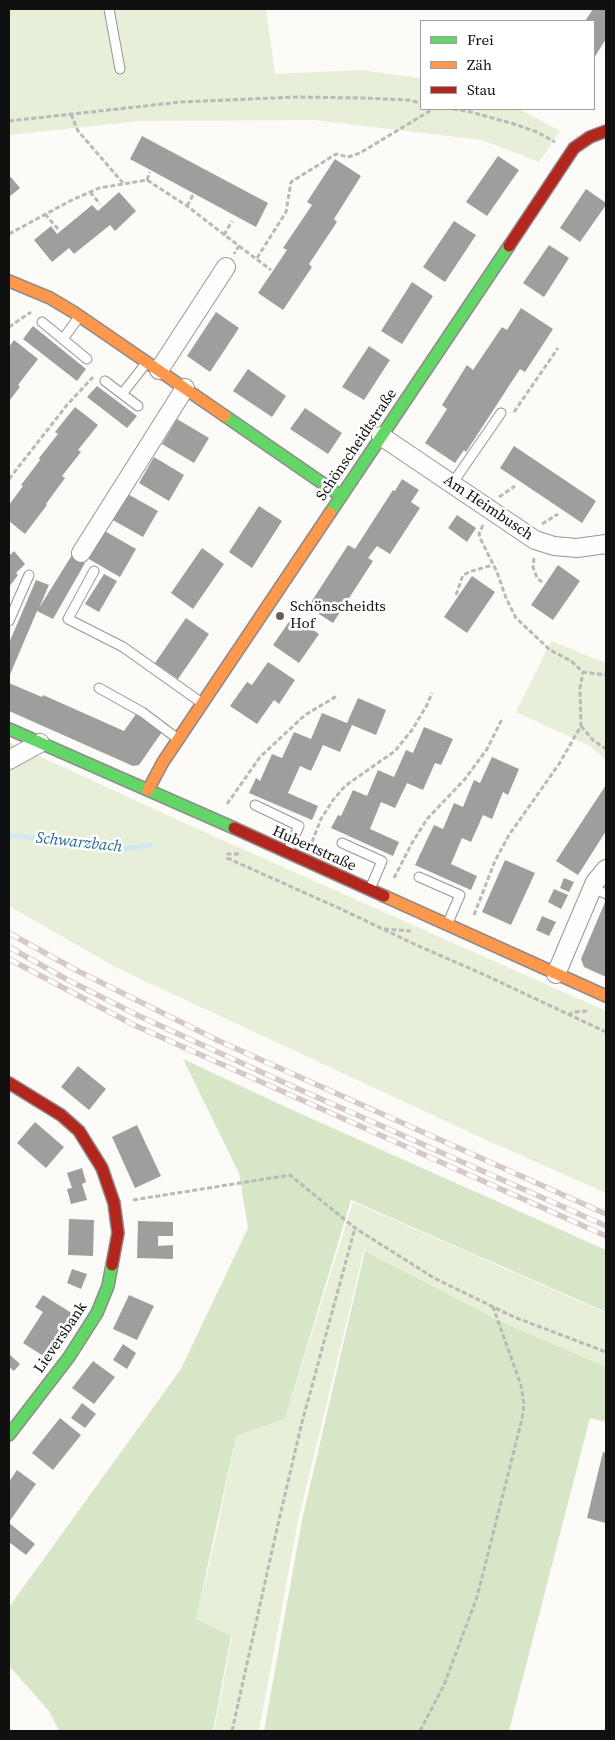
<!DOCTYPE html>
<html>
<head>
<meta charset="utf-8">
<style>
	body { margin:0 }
	#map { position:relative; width:615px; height:1740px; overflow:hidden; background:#fcfbf7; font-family:"Source Serif 4",serif }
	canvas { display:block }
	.frame { position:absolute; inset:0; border:10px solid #101010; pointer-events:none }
	.legend { position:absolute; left:420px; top:20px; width:175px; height:90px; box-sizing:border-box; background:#fff; border:1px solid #9f9f9f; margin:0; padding:6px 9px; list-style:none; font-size:15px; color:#101010 }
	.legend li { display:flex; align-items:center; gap:10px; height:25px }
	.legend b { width:25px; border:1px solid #9f9f9f }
</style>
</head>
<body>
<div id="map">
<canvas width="615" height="1740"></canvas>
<div class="frame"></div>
<ul class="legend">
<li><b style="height:6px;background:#63d668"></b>Frei</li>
<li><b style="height:6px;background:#ff974d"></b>Zäh</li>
<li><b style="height:6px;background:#b3261e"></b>Stau</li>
</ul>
</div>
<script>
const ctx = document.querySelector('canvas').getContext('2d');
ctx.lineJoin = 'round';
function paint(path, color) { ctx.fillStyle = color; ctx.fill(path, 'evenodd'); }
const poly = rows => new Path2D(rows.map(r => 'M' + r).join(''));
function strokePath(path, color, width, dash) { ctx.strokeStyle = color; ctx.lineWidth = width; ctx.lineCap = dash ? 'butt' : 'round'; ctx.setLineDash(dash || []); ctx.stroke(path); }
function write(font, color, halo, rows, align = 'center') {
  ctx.font = font + ' "Source Serif 4",serif'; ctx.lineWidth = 5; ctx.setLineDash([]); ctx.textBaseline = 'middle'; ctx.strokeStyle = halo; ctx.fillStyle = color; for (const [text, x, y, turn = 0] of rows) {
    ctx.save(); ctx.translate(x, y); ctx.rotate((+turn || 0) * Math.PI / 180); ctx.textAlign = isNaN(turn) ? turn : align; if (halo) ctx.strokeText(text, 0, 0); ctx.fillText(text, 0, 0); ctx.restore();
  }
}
const green = poly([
	[9,9,266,9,275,74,360,70,421,78,421,109,519,109,560,131,539,162,482,140,314,120,140,121,9,135],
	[551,641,598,660,606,662,606,760,590,746,516,712],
	[9,742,182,822,606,1011,606,1193,482,1138,117,968,9,906],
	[353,1202,606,1313,606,1367,496,1322,364,1250,298,1521,259,1731,214,1731,232,1637,196,1619,217,1531,236,1436,285,1419]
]);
const forest = poly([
	[183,1059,290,1109,606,1250,606,1312,351,1200,285,1419,236,1436,196,1619,231,1636,213,1731,59,1731,49,1711,9,1666,9,1607,181,1369,248,1228,239,1173],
	[365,1251,499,1321,606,1367,606,1422,590,1418,509,1731,264,1731,302,1520]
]);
const stream = poly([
	[9,835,124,849,150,845]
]);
const building = poly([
	[593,9,606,9,606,39,594,58,594,21,585,21],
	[142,136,268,203,256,227,130,159],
	[498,156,519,170,487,216,466,202],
	[335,159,361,176,334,219,337,222,309,264,312,267,283,310,258,293,287,250,283,248,312,205,307,202],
	[9,175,20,188,9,197],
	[586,189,606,203,606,205,580,242,560,228],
	[119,192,136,211,115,231,110,225,74,254,69,248,52,262,34,240,51,226,57,234,92,205,98,211],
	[454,221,476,235,445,282,423,267],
	[549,245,569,258,544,297,523,283],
	[412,282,433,296,402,344,381,331],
	[521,308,553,329,525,372,520,369,466,452,464,450,455,463,425,443,447,409,442,405,467,365,473,370,502,327,507,330],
	[216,312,239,328,210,372,187,356],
	[33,326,86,369,77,381,23,339],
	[14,340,38,359,18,385,20,387,9,401,9,347],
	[369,346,390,360,364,400,342,387],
	[248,369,286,396,272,417,233,391],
	[97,386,137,416,127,428,87,397],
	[75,407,98,425,78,450,81,452,62,476,65,478,46,504,47,505,25,534,9,521,9,505,23,486,21,485,40,460,39,458,58,434,55,432],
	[305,408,342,433,328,454,290,429],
	[177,419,209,438,194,463,162,444],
	[514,446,596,501,582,523,500,468],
	[154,457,184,475,169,501,139,483],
	[402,479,419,490,411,502,420,508,390,554,377,546,368,558,373,561,333,623,308,607,348,545,355,549,393,490,395,491],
	[126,493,158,511,143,537,111,519],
	[259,506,282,521,252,568,229,552],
	[457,515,476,528,467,542,448,528],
	[103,530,136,549,120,577,87,558],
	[202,548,224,564,193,609,171,593],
	[14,551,25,564,16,573,18,575,9,587,9,556],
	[72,555,85,563,53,619,37,611,9,677,9,643,36,580,49,585,39,608],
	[558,565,580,581,553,620,531,605],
	[104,574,117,581,99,612,85,604],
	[472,576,495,592,467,633,444,617],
	[293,616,319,634,299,663,273,645],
	[186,618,209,634,178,679,155,663],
	[268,662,295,680,279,704,274,700,257,724,230,706,247,682,252,685],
	[9,683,42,697,43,695,124,731,136,714,162,732,139,765,133,766,9,711],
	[358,698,386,710,376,735,352,725,340,752,323,745,311,771,300,766,288,793,318,806,312,820,249,793,256,778,260,781,272,754,282,758,294,732,311,739,322,713,347,723],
	[424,727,453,739,441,765,435,763,423,790,407,783,395,808,381,802,370,829,399,842,393,856,331,828,338,815,341,816,353,790,367,796,378,770,394,777,406,750,413,753],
	[492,757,519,769,508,795,503,792,492,819,483,815,471,842,462,838,451,864,477,876,471,890,415,865,434,825,443,829,454,803,463,807,474,780,480,783],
	[606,785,606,831,578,875,556,861],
	[505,860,535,873,511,925,482,912],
	[564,878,574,882,569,892,560,888],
	[554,889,568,895,561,909,548,902],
	[605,902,606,903,606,977,584,967,581,959],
	[542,916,556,922,549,936,536,930],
	[78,1066,106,1089,89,1110,61,1087],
	[35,1122,64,1147,46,1168,17,1143],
	[137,1125,161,1176,135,1188,112,1137],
	[82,1168,86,1182,82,1184,87,1200,71,1204,67,1189,72,1188,67,1173],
	[69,1219,94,1220,93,1256,68,1255],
	[138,1221,173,1222,173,1236,158,1236,158,1246,173,1245,173,1259,137,1258],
	[72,1269,87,1274,81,1289,67,1283],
	[43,1295,73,1314,45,1357,23,1343,43,1312,35,1307],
	[129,1295,154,1306,137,1340,113,1329],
	[123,1344,136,1353,127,1369,113,1360],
	[9,1354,20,1364,14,1371,9,1367],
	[93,1361,115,1377,94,1404,72,1388],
	[82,1403,96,1414,85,1428,71,1418],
	[60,1418,81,1435,53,1470,32,1453],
	[603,1452,606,1453,606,1523,587,1518],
	[17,1470,36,1484,9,1522,9,1482],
	[9,1523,35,1544,26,1555,9,1542]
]);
const path = poly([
	[453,109,471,112,514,124,537,132,555,142],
	[71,114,78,131,123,183],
	[9,121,181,102,296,97,362,98,408,100,421,103],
	[147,180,150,172],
	[90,192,100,204],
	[187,206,193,195],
	[45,214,58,229],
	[9,234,70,201,99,188,147,180,187,206,239,246,234,254],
	[224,235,232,221],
	[239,246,271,270],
	[257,258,286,212,291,182,336,154,348,157,360,153,433,109],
	[9,327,31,312],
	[514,412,558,348],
	[9,479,67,405,93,377],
	[499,497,515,486],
	[542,524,558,514],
	[483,525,479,534,481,540,497,572,506,598,516,618,550,650,571,661,583,672,606,675],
	[534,558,533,567,537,578,542,582],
	[456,595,463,575,472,571,493,565],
	[581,726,593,740,606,749],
	[227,804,260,757,305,715,337,696],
	[312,842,321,819,333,800,345,786,395,751,412,730,427,705,432,693],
	[239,854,228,854,227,858,341,909,412,943,487,976,606,1032],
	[394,878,412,843,427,819,465,779,487,749,502,719],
	[474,915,495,861,509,835,559,764,581,726,580,688,583,672],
	[384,929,411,931],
	[568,1015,573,1012,589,1011],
	[133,1200,290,1175,355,1228,434,1278,514,1317,606,1352],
	[232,1731,276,1533,301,1426,355,1228],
	[420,1731,444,1685,477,1597,522,1419,524,1404,521,1385,493,1307]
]);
const lane = poly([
	[109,9,120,69],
	[42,322,87,359],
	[63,339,79,317],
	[105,381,138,406],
	[122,394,147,362],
	[452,484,501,413],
	[94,571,68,619,123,647,202,703],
	[9,621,29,575],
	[99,688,142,712,178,739],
	[255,805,299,826,288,851],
	[342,843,382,861,370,889],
	[419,877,460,895,447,925],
	[593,888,606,894]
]);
const street = poly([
	[159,370,226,267],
	[381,436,535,540,554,546,577,548,606,544],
	[81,553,185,388],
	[9,760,40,743],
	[556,974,595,882,606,869]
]);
const fast = poly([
	[225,416,341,496],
	[330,513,509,246],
	[9,729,234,828],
	[9,1435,69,1357,97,1313,108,1286,112,1265]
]);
const slow = poly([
	[9,281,50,298,75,313,225,416],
	[148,790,163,762,330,513],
	[384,896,606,996]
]);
const jam = poly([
	[509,246,574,148,590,137,606,131],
	[234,828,384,896],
	[9,1083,61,1115,79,1131,102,1168,114,1203,118,1233,112,1265]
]);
const rail = poly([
	[9,933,76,970,219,1041,606,1214],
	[9,947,66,979,139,1016,294,1087,606,1226],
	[9,959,134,1025,606,1236]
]);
const markers = [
	[280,616,5,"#636261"]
];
const streetNames = [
	["Schönscheidtstraße",357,445,-56],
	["Am Heimbusch",488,508,34],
	["Hubertstraße",314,849,24],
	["Lieversbank",61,1338,-56]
];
const poiNames = [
	["Schönscheidts",290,607],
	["Hof",290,624]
];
const waterNames = [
	["Schwarzbach",79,843,6]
];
paint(green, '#e7efd9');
paint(forest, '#d8e6c8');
strokePath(stream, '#d1e7f2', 5);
paint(building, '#a09e9c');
strokePath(lane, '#969694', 11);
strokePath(street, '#969694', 20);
strokePath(fast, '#8d8c8b', 14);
strokePath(slow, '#8d8c8b', 14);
strokePath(jam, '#8d8c8b', 14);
strokePath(path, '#b9b9b8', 3, [5, 2.5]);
strokePath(lane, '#fffefe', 9);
strokePath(street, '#fffefe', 18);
strokePath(fast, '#63d668', 11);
strokePath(slow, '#ff974d', 11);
strokePath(jam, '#b3261e', 11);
strokePath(rail, '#d7c8c8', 5.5);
strokePath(rail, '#fff', 4, [11]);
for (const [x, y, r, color] of markers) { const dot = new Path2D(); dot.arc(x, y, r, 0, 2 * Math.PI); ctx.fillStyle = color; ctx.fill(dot); strokePath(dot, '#fff', 2); }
write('15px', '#101010', '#fff', streetNames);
write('15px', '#101010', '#fff', poiNames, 'left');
write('italic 16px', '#266895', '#fff', waterNames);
</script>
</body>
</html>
